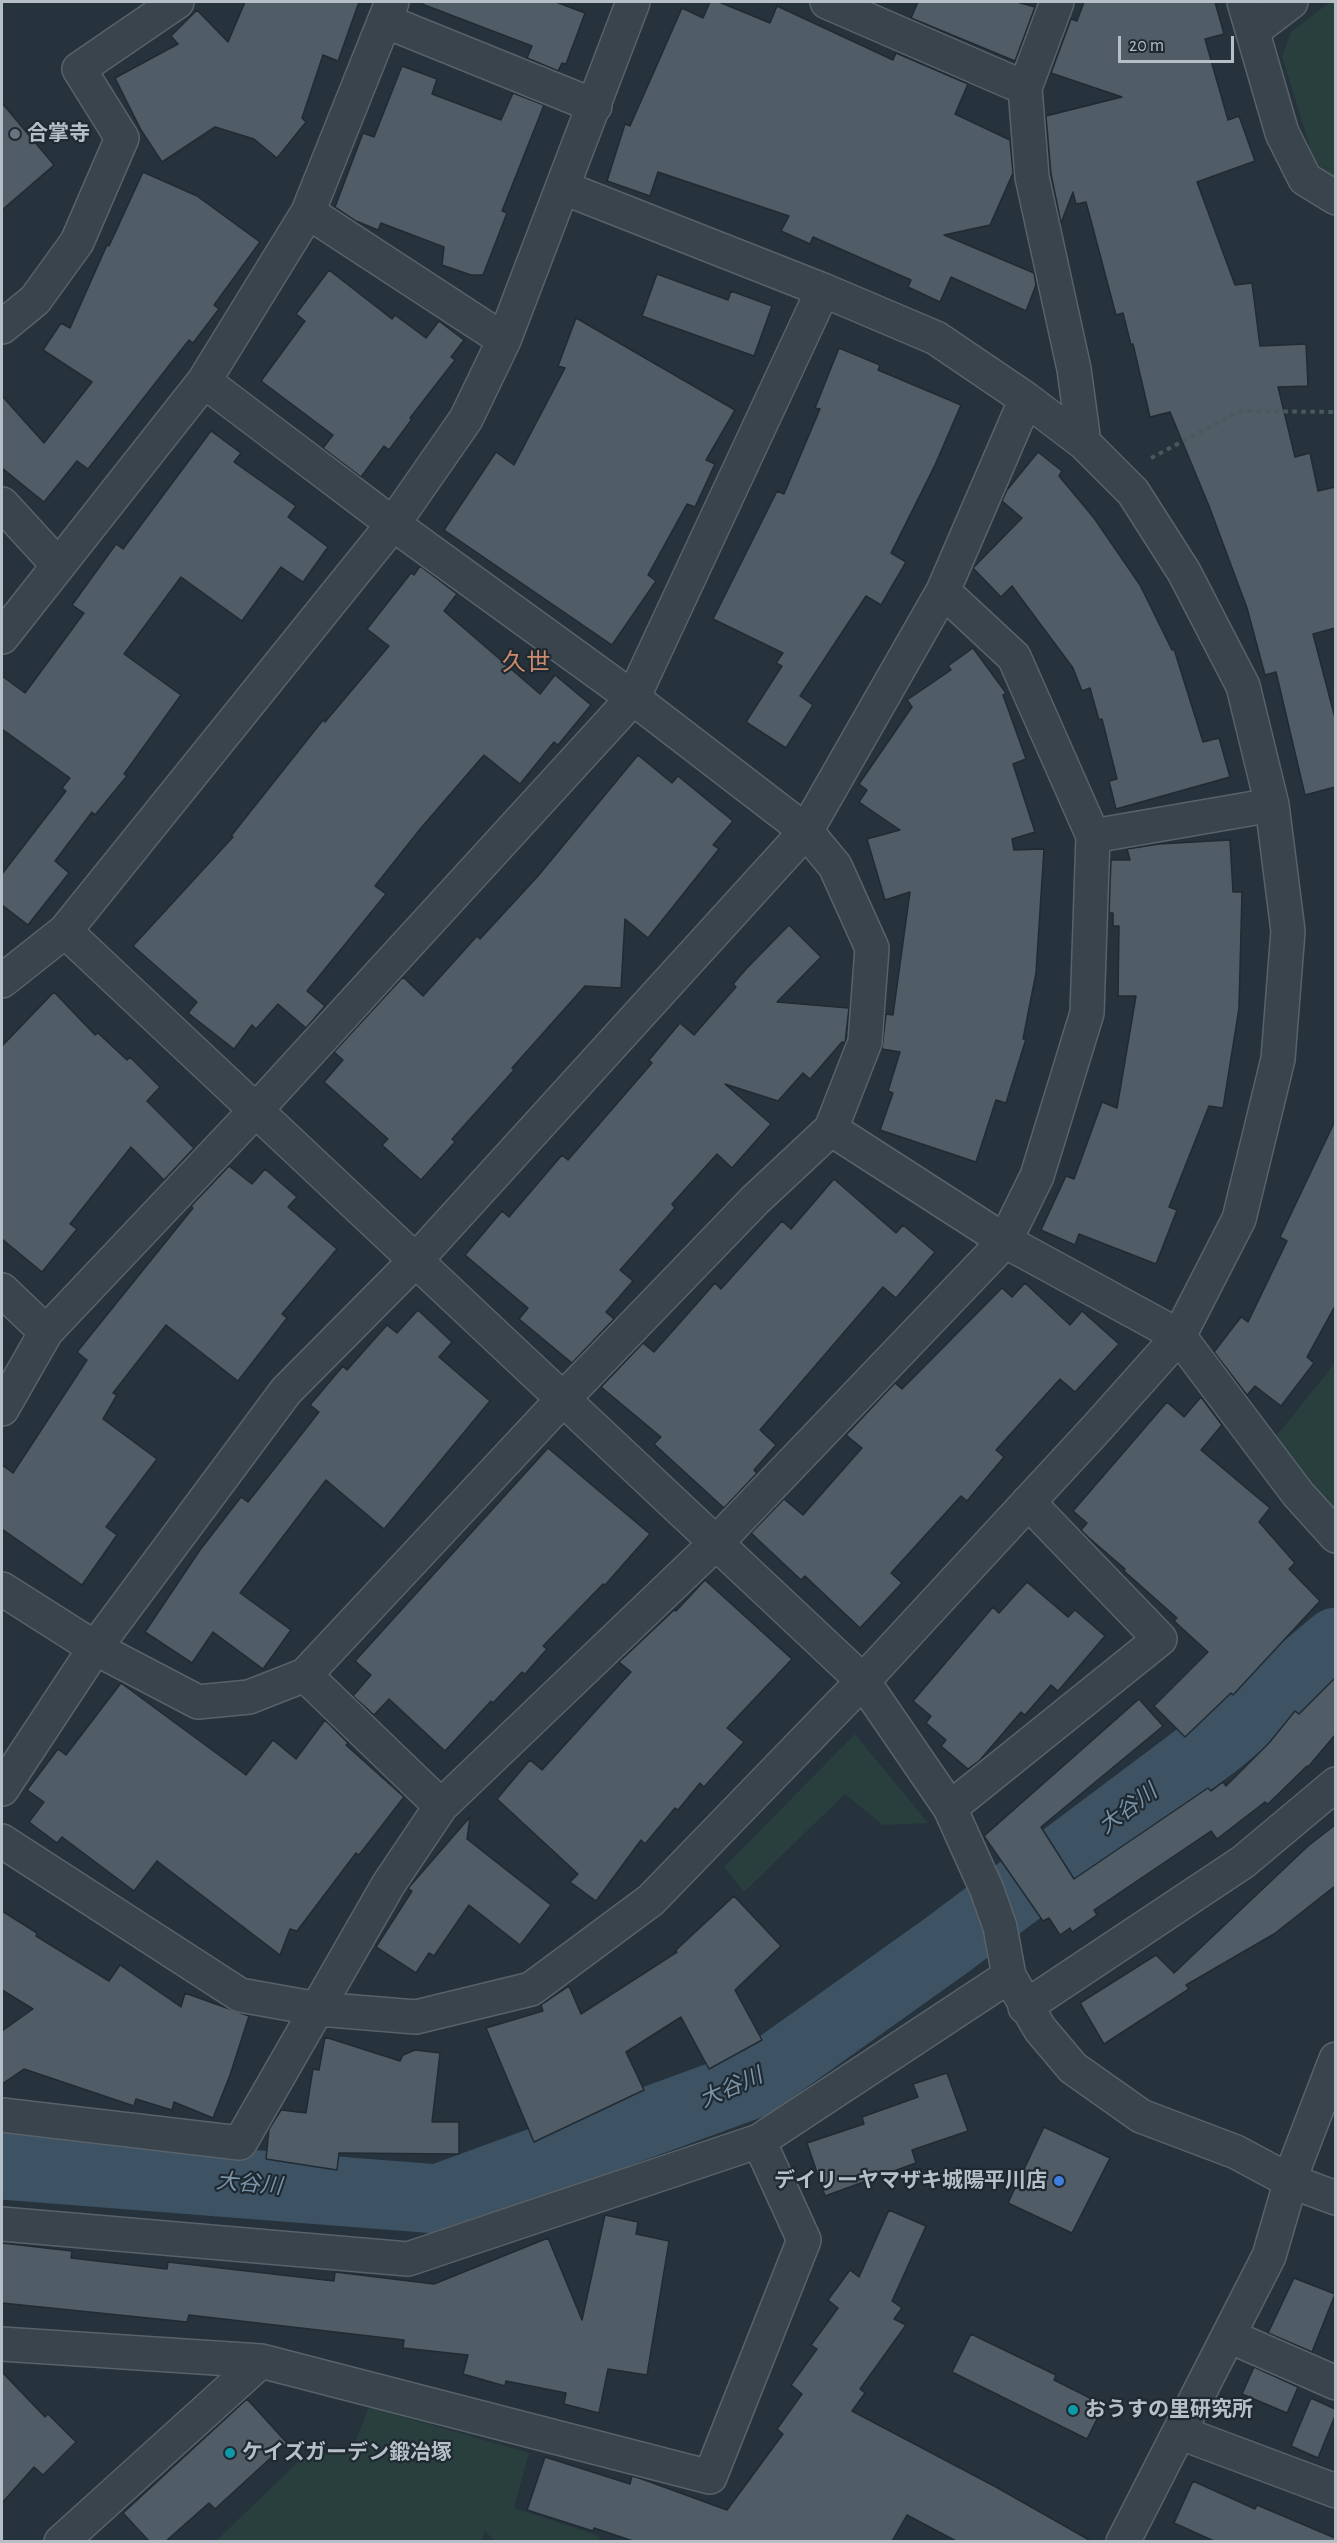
<!DOCTYPE html>
<html>
<head>
<meta charset="utf-8">
<style>
	body { margin:0 }
	#map { position:relative; width:1337px; height:2543px; overflow:hidden; background:#26323c; font-family:"Alegreya Sans",sans-serif }
	canvas { display:block }
	.frame { position:absolute; inset:0; border:3px solid #b6bfc7; pointer-events:none }
	.scale { position:absolute; left:1118px; top:36px; width:116px; height:27px; box-sizing:border-box; border:3px solid #b6bfc7; border-top:0; padding-left:8px; font-size:18px; line-height:21px; white-space:nowrap; color:#b6bfc7; -webkit-text-stroke:4px #1f2931; paint-order:stroke }
</style>
</head>
<body>
<div id="map">
<canvas width="1337" height="2543"></canvas>
<div class="frame"></div>
<div class="scale">20 m</div>
</div>
<script>
const ctx = document.querySelector('canvas').getContext('2d');
ctx.lineJoin = 'round';
function paint(path, color) { ctx.fillStyle = color; ctx.fill(path, 'evenodd'); }
const poly = rows => new Path2D(rows.map(r => 'M' + r).join(''));
function strokePath(path, color, width, dash) { ctx.strokeStyle = color; ctx.lineWidth = width; ctx.lineCap = dash ? 'butt' : 'round'; ctx.setLineDash(dash || []); ctx.stroke(path); }
function write(font, color, halo, rows, align = 'center') {
  ctx.font = font + ' "Alegreya Sans","Noto Sans JP",sans-serif'; ctx.lineWidth = 4.5; ctx.setLineDash([]); ctx.textBaseline = 'middle'; ctx.strokeStyle = halo; ctx.fillStyle = color; for (const [text, x, y, turn = 0] of rows) {
    ctx.save(); ctx.translate(x, y); ctx.rotate((+turn || 0) * Math.PI / 180); ctx.textAlign = isNaN(turn) ? turn : align; if (halo) ctx.strokeText(text, 0, 0); ctx.fillText(text, 0, 0); ctx.restore();
  }
}
const green = poly([
	[1330,2,1335,2,1335,179,1315,163,1282,56,1291,32],
	[1335,1363,1335,1512,1274,1439],
	[855,1734,928,1823,883,1825,845,1794,744,1892,724,1867],
	[369,2407,529,2453,514,2508,600,2536,598,2541,495,2541,485,2531,481,2542,216,2541,300,2460,354,2445]
]);
const river = poly([
	[2,2165,438,2199,752,2084,947,1945,1220,1740,1336,1642]
]);
const building = poly([
	[245,2,359,2,338,61,323,55,302,118,306,122,277,158,254,139,215,127,162,162,141,130,115,78,178,44,171,36,197,10,228,42,245,2],
	[423,2,556,2,585,13,566,64,562,63,558,71,527,58,532,46,422,4,423,2],
	[710,2,719,2,770,23,777,6,893,60,896,53,968,84,955,114,1010,140,1013,173,990,225,944,235,1034,273,1036,285,1026,311,951,277,940,302,908,287,911,280,813,237,810,244,781,231,789,216,658,172,650,196,607,181,625,124,630,126,682,8,703,18,710,2],
	[918,2,1017,2,1035,7,1015,61,911,18,918,2],
	[1084,2,1215,2,1224,34,1205,39,1228,120,1239,116,1255,161,1197,182,1235,285,1252,283,1260,346,1306,344,1308,386,1278,387,1295,457,1310,453,1318,491,1335,487,1335,628,1313,634,1335,718,1335,787,1305,795,1276,672,1265,675,1247,608,1209,506,1170,412,1150,417,1133,344,1131,345,1123,313,1116,315,1086,202,1076,204,1073,192,1061,223,1051,174,1046,116,1122,97,1051,73,1071,19,1077,21,1084,2],
	[402,66,437,79,432,94,501,120,513,93,544,105,502,211,507,213,483,275,471,275,442,265,444,247,381,223,378,230,356,221,335,207,363,133,374,137,402,66],
	[2,103,54,165,2,210,2,103],
	[143,172,197,196,260,242,214,305,219,309,193,343,189,340,88,469,77,461,44,502,2,468,2,396,44,443,92,382,43,350,61,323,70,328,107,245,109,246,143,172],
	[329,270,392,319,395,315,426,338,439,321,464,340,451,357,455,360,410,418,412,419,389,450,384,446,361,477,323,448,333,435,261,381,305,321,296,314,329,270],
	[657,274,728,300,731,291,772,306,754,356,642,316,657,274],
	[576,318,735,410,706,460,715,464,695,507,687,504,648,575,656,581,612,645,444,530,496,452,514,465,565,368,558,366,576,318],
	[839,348,880,365,878,370,961,405,935,465,891,553,906,562,881,605,866,596,800,696,813,705,786,748,746,722,782,666,776,663,783,653,713,619,777,491,784,494,820,409,815,408,839,348],
	[211,431,241,453,234,462,296,506,288,517,328,547,303,582,281,567,242,621,181,577,124,654,181,695,124,774,127,776,95,815,92,812,55,861,69,873,28,925,2,905,2,874,66,791,62,788,70,778,2,729,2,676,25,693,84,613,72,605,116,544,123,549,211,431],
	[1038,452,1062,471,1059,476,1094,518,1140,585,1172,650,1174,649,1203,742,1219,738,1230,777,1116,809,1109,781,1117,779,1102,719,1099,720,1090,688,1082,691,1073,668,1012,586,1001,597,973,568,1022,518,1002,501,1007,490,1038,452],
	[420,566,457,594,444,611,540,694,555,675,591,705,558,745,554,742,520,784,484,755,421,828,375,886,386,894,307,991,325,1006,306,1028,278,1004,256,1029,252,1025,234,1049,188,1013,197,1002,133,946,233,837,231,836,323,720,325,722,389,646,367,629,411,573,414,575,420,566],
	[973,648,1006,693,1003,695,1026,759,1013,764,1035,832,1012,839,1014,850,1044,849,1036,973,1023,1039,1026,1039,1006,1103,996,1100,976,1162,880,1130,893,1093,888,1091,900,1052,882,1049,886,1014,893,1015,910,892,885,900,867,839,900,830,859,802,867,790,859,784,912,707,907,700,951,670,948,666,973,648],
	[638,755,672,783,678,776,733,821,713,845,719,849,648,938,625,919,621,988,585,986,512,1068,514,1070,452,1139,455,1142,421,1180,382,1145,388,1139,324,1082,343,1060,334,1052,403,977,423,996,477,936,480,939,538,876,638,755],
	[1230,840,1233,892,1242,892,1239,1008,1223,1108,1209,1106,1169,1207,1177,1210,1156,1264,1079,1234,1075,1245,1041,1230,1066,1176,1074,1179,1102,1102,1117,1108,1136,996,1118,996,1119,926,1113,926,1113,913,1109,913,1111,860,1130,860,1127,849,1159,844,1230,840],
	[789,925,821,957,777,1002,849,1008,845,1043,842,1042,810,1079,803,1073,778,1101,725,1084,771,1124,732,1168,717,1154,672,1204,675,1208,620,1270,633,1281,606,1312,614,1319,572,1363,519,1319,528,1308,465,1255,502,1211,509,1217,562,1155,568,1160,652,1063,649,1060,680,1023,694,1035,736,987,733,984,747,968,789,925],
	[54,992,95,1035,98,1033,127,1060,130,1057,160,1087,147,1101,194,1148,164,1180,131,1147,70,1224,77,1229,42,1272,2,1239,2,1046,54,992],
	[1335,1121,1335,1306,1307,1357,1314,1363,1281,1406,1255,1386,1247,1395,1214,1352,1241,1317,1248,1322,1287,1241,1280,1237,1335,1121],
	[229,1166,252,1184,265,1169,297,1197,288,1207,337,1249,282,1314,287,1318,238,1381,166,1325,113,1393,117,1395,103,1419,157,1459,106,1527,117,1535,82,1585,2,1529,2,1465,13,1473,87,1360,77,1352,193,1208,191,1206,229,1166],
	[834,1179,896,1233,903,1225,935,1252,896,1298,883,1287,760,1430,776,1445,754,1470,757,1473,724,1508,654,1444,661,1437,601,1387,643,1343,654,1352,715,1283,721,1289,782,1221,791,1229,834,1179],
	[1025,1283,1070,1325,1082,1311,1119,1344,1075,1392,1060,1379,996,1450,1004,1457,967,1501,961,1496,891,1573,902,1583,860,1628,805,1576,801,1580,751,1533,784,1499,803,1515,862,1448,846,1435,895,1383,902,1389,1002,1288,1012,1297,1025,1283],
	[418,1310,452,1342,439,1357,490,1401,384,1529,326,1480,240,1593,291,1630,263,1669,213,1632,192,1663,145,1632,200,1550,241,1497,248,1502,319,1412,310,1405,343,1366,347,1370,387,1325,397,1333,418,1310],
	[1201,1397,1222,1425,1201,1450,1270,1508,1259,1522,1295,1563,1289,1569,1320,1601,1233,1695,1231,1693,1185,1737,1154,1706,1208,1652,1174,1621,1177,1618,1124,1571,1125,1569,1088,1537,1081,1530,1087,1523,1073,1511,1167,1402,1184,1417,1201,1397],
	[548,1448,650,1534,605,1585,603,1584,543,1646,547,1649,525,1674,522,1672,493,1703,491,1701,445,1751,389,1699,374,1715,353,1696,371,1675,355,1661,548,1448],
	[705,1580,792,1659,727,1728,744,1742,704,1787,700,1783,678,1810,675,1808,645,1844,641,1840,596,1901,570,1882,578,1874,497,1799,530,1760,542,1770,631,1672,619,1662,674,1610,676,1611,705,1580],
	[1027,1582,1068,1617,1075,1610,1105,1636,1058,1691,1051,1685,1025,1715,1021,1712,980,1760,968,1769,941,1746,946,1740,926,1723,931,1716,913,1701,993,1607,999,1613,1027,1582],
	[1335,1678,1335,1735,1308,1767,1307,1766,1268,1804,1265,1802,1217,1839,1211,1831,1094,1910,1097,1915,1072,1932,1070,1928,1060,1935,1049,1918,1043,1921,984,1836,1139,1699,1163,1726,1041,1827,1074,1879,1208,1788,1211,1791,1223,1782,1226,1786,1269,1743,1295,1711,1299,1714,1335,1678],
	[121,1683,246,1775,273,1740,296,1759,325,1720,348,1743,346,1745,404,1797,359,1855,356,1853,297,1931,290,1929,280,1955,157,1861,134,1891,62,1837,57,1843,29,1822,44,1802,27,1790,58,1749,66,1755,121,1683],
	[470,1817,467,1839,551,1905,520,1945,469,1905,434,1956,429,1953,416,1973,376,1947,412,1891,408,1889,410,1886,470,1817],
	[1335,1825,1335,1886,1274,1934,1186,1985,1189,1989,1104,2044,1080,2003,1156,1955,1174,1973,1308,1846,1335,1825],
	[734,1896,781,1946,735,1990,762,2040,709,2069,681,2017,626,2052,644,2090,534,2142,486,2028,543,2011,541,2005,569,1986,581,2014,677,1952,675,1951,734,1896],
	[2,1911,37,1933,36,1936,109,1981,120,1965,181,2007,185,1993,249,2016,230,2075,213,2118,174,2102,172,2110,136,2099,134,2106,24,2069,2,2084,2,2031,33,2009,2,1990,2,1911],
	[325,2037,400,2061,403,2055,415,2050,440,2053,432,2122,459,2122,459,2154,339,2153,337,2170,266,2159,269,2129,281,2110,306,2113,313,2069,319,2070,325,2037],
	[947,2073,968,2131,912,2150,916,2163,825,2196,807,2143,864,2124,862,2117,918,2097,913,2084,947,2073],
	[1044,2127,1110,2158,1072,2233,1008,2203,1044,2127],
	[889,2210,926,2226,892,2301,902,2308,894,2319,906,2325,860,2389,865,2393,852,2411,996,2487,1091,2541,956,2541,907,2515,892,2541,633,2541,594,2528,593,2531,527,2510,545,2457,630,2484,632,2476,639,2478,727,2510,783,2434,777,2429,802,2394,791,2385,817,2349,811,2345,838,2308,828,2300,850,2270,859,2277,889,2210],
	[605,2215,638,2222,636,2234,669,2241,647,2375,608,2369,599,2413,564,2404,566,2393,506,2381,505,2386,463,2374,468,2355,403,2348,404,2340,189,2315,187,2322,2,2303,2,2243,72,2251,71,2258,167,2269,168,2262,334,2281,335,2272,434,2284,548,2238,582,2320,605,2215],
	[1294,2278,1335,2294,1312,2352,1268,2333,1294,2278],
	[971,2334,1056,2375,1054,2380,1104,2405,1087,2439,952,2372,971,2334],
	[1254,2367,1298,2387,1287,2413,1242,2394,1254,2367],
	[2,2372,45,2417,48,2414,76,2442,43,2475,34,2467,2,2503,2,2372],
	[1311,2398,1335,2409,1335,2416,1318,2458,1291,2446,1311,2398],
	[247,2399,287,2443,215,2509,209,2503,166,2541,149,2541,123,2513,247,2399],
	[1193,2481,1255,2509,1257,2505,1335,2538,1335,2541,1214,2541,1174,2523,1193,2481]
]);
const path = poly([
	[1151,458,1240,411,1336,412]
]);
const minor = poly([
	[827,2,1025,88],
	[1057,2,1025,88,1032,177,1074,369,1084,443],
	[1244,2,1282,133,1305,179,1336,198],
	[385,21,595,106],
	[1253,31,1291,2],
	[308,212,504,340],
	[2,327,35,300,77,242,122,138,79,69,177,2],
	[2,504,58,565],
	[2,637,204,381,308,212,392,2],
	[1093,836,1272,805],
	[65,931,863,1681,950,1808,987,1890,1000,1927,1009,1976,1040,2029,1073,2068,1141,2116,1236,2152,1290,2181,1336,2198],
	[2,981,65,931,393,524,466,419,504,340,633,2],
	[831,1129,1005,1241,1179,1336,1298,1494,1336,1536],
	[2,1290,46,1332],
	[2,1409,46,1332,256,1110,633,698,823,290],
	[2,1589,95,1648,198,1702,249,1697,305,1675,563,1399,755,1200,831,1129,865,1042,872,948,835,866,806,831,633,698,393,524,204,381],
	[305,1675,441,1806],
	[2,1789,95,1648,286,1391,416,1260,806,831,943,591,1026,399],
	[950,1808,1160,1639,1028,1502],
	[2,1841,240,1995,318,2009,416,2017,531,1989,651,1900,863,1681,1096,1429,1179,1336,1239,1219,1278,1059,1288,931,1272,805,1243,686,1184,572,1133,492,1084,443,1026,399,936,338,823,290,564,188],
	[1025,2007,1243,1862,1336,1784],
	[2,2115,240,2143,388,1885,441,1806,716,1543,1005,1241,1037,1176,1087,1013,1093,836,1014,657,943,591],
	[2,2224,408,2259,759,2141,1009,1976],
	[1229,2336,1336,2383],
	[2,2344,261,2361,61,2542],
	[261,2361,710,2477,804,2240,759,2141],
	[1181,2433,1336,2491],
	[1123,2542,1269,2256,1296,2163,1336,2059]
]);
const markers = [
	[15,134,6,"#6b7280"],
	[1059,2181,6,"#3f7fe0"],
	[1073,2410,6,"#0f9aa8"],
	[230,2453,6,"#0f9aa8"]
];
const poiNames = [
	["合掌寺",27,134],
	["デイリーヤマザキ城陽平川店",1047,2181,"right"],
	["おうすの里研究所",1085,2410],
	["ケイズガーデン鍛冶塚",242,2453]
];
const waterNames = [
	["大谷川",1128,1809,-37],
	["大谷川",731,2088,-24],
	["大谷川",249,2184,5]
];
const quarterNames = [
	["久世",526,663]
];
paint(green, '#293f3e');
strokePath(river, '#3d5263', 69);
paint(building, '#505d67');
strokePath(building, '#212b33', 1.5);
strokePath(minor, '#58626a', 36);
strokePath(path, '#485b5b', 4, [4.5, 4.5]);
strokePath(minor, '#3a444c', 33);
for (const [x, y, r, color] of markers) { const dot = new Path2D(); dot.arc(x, y, r, 0, 2 * Math.PI); ctx.fillStyle = color; ctx.fill(dot); strokePath(dot, '#1f2931', 2); }
write('bold 21px', '#b6bfc7', '#1f2931', poiNames, 'left');
write('italic 22px', '#7993a8', '#1f2931', waterNames);
write('24px', '#cb8a6d', '#1f2931', quarterNames);
</script>
</body>
</html>
